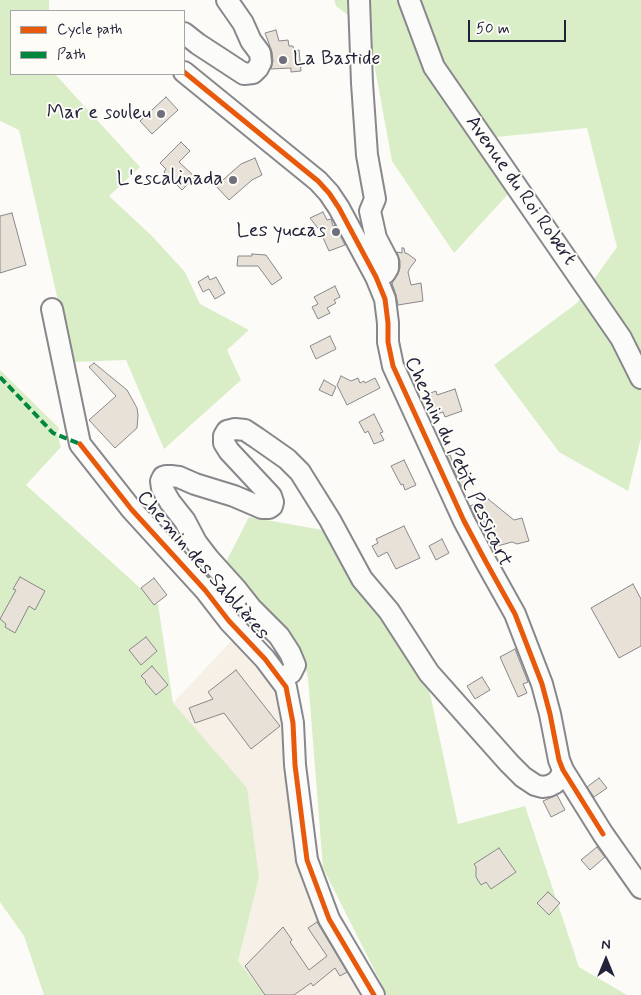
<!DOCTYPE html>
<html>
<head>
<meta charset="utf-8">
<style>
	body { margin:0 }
	#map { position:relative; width:641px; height:995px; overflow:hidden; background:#fcfbf8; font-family:Mynerve,sans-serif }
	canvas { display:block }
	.legend { position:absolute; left:10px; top:10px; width:175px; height:65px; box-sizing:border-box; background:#fdfcf7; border:1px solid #a5a5ac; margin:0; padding:6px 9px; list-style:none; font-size:15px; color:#22223b }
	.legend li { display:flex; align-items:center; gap:10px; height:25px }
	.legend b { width:25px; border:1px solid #a5a5ac }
	.north { position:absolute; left:581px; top:935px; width:50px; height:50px; -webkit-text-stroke:4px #fdfcf7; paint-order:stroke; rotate:0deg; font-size:14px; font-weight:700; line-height:20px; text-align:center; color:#22223b }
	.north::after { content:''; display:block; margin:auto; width:18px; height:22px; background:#22223b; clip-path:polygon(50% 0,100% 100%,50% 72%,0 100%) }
	.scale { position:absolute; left:468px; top:20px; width:98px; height:22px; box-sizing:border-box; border:2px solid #22223b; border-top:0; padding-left:6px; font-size:15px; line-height:18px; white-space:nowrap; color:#22223b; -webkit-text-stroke:4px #fdfcf7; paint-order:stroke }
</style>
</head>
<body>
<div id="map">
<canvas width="641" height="995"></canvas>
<ul class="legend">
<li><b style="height:6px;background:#e8590c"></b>Cycle path</li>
<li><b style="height:6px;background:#00873e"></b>Path</li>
</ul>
<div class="north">N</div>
<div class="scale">50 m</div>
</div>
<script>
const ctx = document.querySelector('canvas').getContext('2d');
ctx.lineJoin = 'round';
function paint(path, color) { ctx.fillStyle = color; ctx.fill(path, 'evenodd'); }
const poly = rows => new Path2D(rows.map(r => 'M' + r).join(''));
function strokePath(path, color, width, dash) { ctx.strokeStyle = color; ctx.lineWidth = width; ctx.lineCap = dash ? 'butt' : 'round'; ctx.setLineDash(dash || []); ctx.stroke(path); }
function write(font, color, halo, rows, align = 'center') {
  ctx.font = font + ' Mynerve,sans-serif'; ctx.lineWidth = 4; ctx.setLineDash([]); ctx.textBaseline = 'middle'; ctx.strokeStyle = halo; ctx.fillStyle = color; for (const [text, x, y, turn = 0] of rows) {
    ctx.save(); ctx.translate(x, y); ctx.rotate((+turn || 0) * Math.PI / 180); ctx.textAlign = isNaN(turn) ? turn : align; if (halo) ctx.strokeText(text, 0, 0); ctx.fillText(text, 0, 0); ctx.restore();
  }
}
const built = poly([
	[234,638,282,695,283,750,316,911,364,995,265,995,238,962,259,878,173,703]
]);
const green = poly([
	[0,0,49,0,49,11,11,11,11,74,55,74,140,167,109,196,151,235,185,272,200,304,249,330,227,350,241,380,164,449,126,360,72,362,19,130,0,121],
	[334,0,401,0,511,191,454,253,392,161,368,30,336,6],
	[416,0,641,0,641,438,628,491,559,452,494,365,577,303,617,247,587,128,496,137,439,63],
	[0,370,59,428,57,434,61,447,26,485,158,604,173,703,247,788,259,878,238,961,265,995,44,995,24,936,0,902],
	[249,517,323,530,429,689,458,824,525,806,579,967,627,995,387,995,323,868,308,678,303,657,226,562]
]);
const building = poly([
	[276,30,279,41,288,40,289,46,293,46,294,51,299,50,301,71,291,72,291,68,271,69,273,61,272,52,265,33,276,30],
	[166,97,178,110,152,134,140,121,166,97],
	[181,142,190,151,179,162,195,177,182,190,164,172,166,169,160,163,181,142],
	[255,158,262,175,252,180,229,200,216,186,241,164,255,158],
	[323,212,327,220,331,219,333,226,335,225,345,245,329,251,320,231,310,218,323,212],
	[12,213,26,265,0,273,0,216,12,213],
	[402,248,404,248,405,253,408,254,416,260,410,268,408,272,411,285,421,283,423,301,398,305,396,295,392,283,398,274,400,268,400,261,397,252,402,253,402,248],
	[252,254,266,255,282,278,272,285,258,266,237,266,238,256,252,256,252,254],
	[208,276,210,280,216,277,225,293,215,299,209,289,203,292,198,282,208,276],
	[335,286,340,297,334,300,336,303,327,308,330,313,318,319,312,307,318,304,314,297,335,286],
	[330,336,336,349,316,359,310,346,330,336],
	[94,363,127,390,137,408,138,415,137,428,115,448,89,420,116,396,89,367,94,363],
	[341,376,351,381,358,378,360,383,364,381,365,383,375,378,380,388,347,405,337,385,341,376],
	[324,380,336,387,332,396,319,390,324,380],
	[455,389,462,411,445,417,443,412,432,416,425,395,436,391,437,395,455,389],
	[374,414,383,432,380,433,384,440,374,444,368,431,365,433,359,422,374,414],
	[450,455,456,469,461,466,464,473,469,471,473,481,461,486,447,456,450,455],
	[404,460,416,485,405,490,403,484,401,485,391,466,404,460],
	[488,499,514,520,522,518,529,541,517,544,512,542,494,547,490,537,488,538,482,514,475,517,470,506,488,499],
	[404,526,420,558,396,569,387,552,378,557,372,546,378,543,376,539,404,526],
	[442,539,449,553,436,560,429,546,442,539],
	[20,577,45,591,35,610,29,606,15,633,5,627,6,624,0,619,16,590,13,589,20,577],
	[154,578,167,595,154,605,141,588,154,578],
	[633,584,641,599,641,646,619,658,591,608,633,584],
	[146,637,157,651,141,665,129,650,146,637],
	[515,649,528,682,523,684,527,693,518,697,500,657,515,649],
	[152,666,168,685,156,695,145,682,146,681,141,676,152,666],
	[236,670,280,726,251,749,224,713,195,723,189,708,213,699,208,692,236,670],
	[482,677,490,690,475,699,467,686,482,677],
	[599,778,607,788,594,797,587,787,599,778],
	[557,795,565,810,551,817,543,801,557,795],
	[597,847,605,857,590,870,581,860,597,847],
	[499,848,516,872,491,889,486,882,481,885,476,877,476,867,474,864,499,848],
	[548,892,560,903,549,915,537,903,548,892],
	[317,922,347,972,340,976,335,968,313,986,311,983,294,995,265,995,245,966,283,927,292,940,290,942,309,970,327,956,308,928,317,922]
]);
const minor = poly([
	[359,0,362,83,367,155,375,199,370,211,376,238,388,261,388,268,385,273,376,277],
	[409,0,434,67,621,338,641,378],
	[184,33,198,44,244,74,253,73,258,68,261,62,260,53,251,41,243,23,227,0],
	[184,72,318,181,329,193,339,208,376,277,385,299,388,323,388,342,393,366,464,521,486,562,515,614,542,684,550,714,559,760,563,770,603,834,641,888],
	[52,309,80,444,132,510,205,590,229,621,265,659,286,687,293,723,295,765,307,860,329,919,374,995],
	[280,679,291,673,295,665,290,653,279,636,251,608,236,589,209,559,196,542,185,521,170,502,162,488,161,481,163,477,166,476,171,476,179,477,195,484,234,496,262,508,269,508,272,506,273,502,271,496,229,451,224,443,224,436,227,431,235,429,245,430,257,438,287,459,300,472,330,520,362,579,389,611,429,673,509,763,523,777,535,785,542,787,549,786,555,783,560,778,563,770]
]);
const quiet = poly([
	[0,377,53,433,80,444]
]);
const cycleway = poly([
	[184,72,318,181,329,193,339,208,376,277,385,299,388,323,388,342,393,366,464,521,486,562,515,614,542,684,550,714,559,760,563,770,603,834],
	[80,444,132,510,205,590,229,621,265,659,286,687,293,723,295,765,307,860,329,919,374,995]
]);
const markers = [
	[283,60,5,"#6e6e7d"],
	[161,114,5,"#6e6e7d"],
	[233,180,5,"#6e6e7d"],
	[336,232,5,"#6e6e7d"]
];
const poiNames = [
	["La Bastide",293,60,"left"],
	["Mar e souleu",151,114],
	["L'escalinada",223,180],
	["Les yuccas",326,232]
];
const streetNames = [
	["Avenue du Roi Robert",520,191,55],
	["Chemin du Petit Pessicart",457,462,65],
	["Chemin des Sablières",202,566,49]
];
paint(built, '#f6f0e6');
paint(green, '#d9eec7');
paint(building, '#e8e1d7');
strokePath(building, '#88888c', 1);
strokePath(minor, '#88888c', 24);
strokePath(minor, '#fbfbf9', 20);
strokePath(quiet, '#00873e', 4, [8, 4]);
strokePath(cycleway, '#e8590c', 5);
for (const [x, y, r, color] of markers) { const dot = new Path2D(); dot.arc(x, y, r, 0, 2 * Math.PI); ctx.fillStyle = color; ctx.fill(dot); strokePath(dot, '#fdfcf7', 2); }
write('20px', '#22223b', '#fdfcf7', poiNames, 'right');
write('20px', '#22223b', '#fdfcf7', streetNames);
</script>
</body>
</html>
